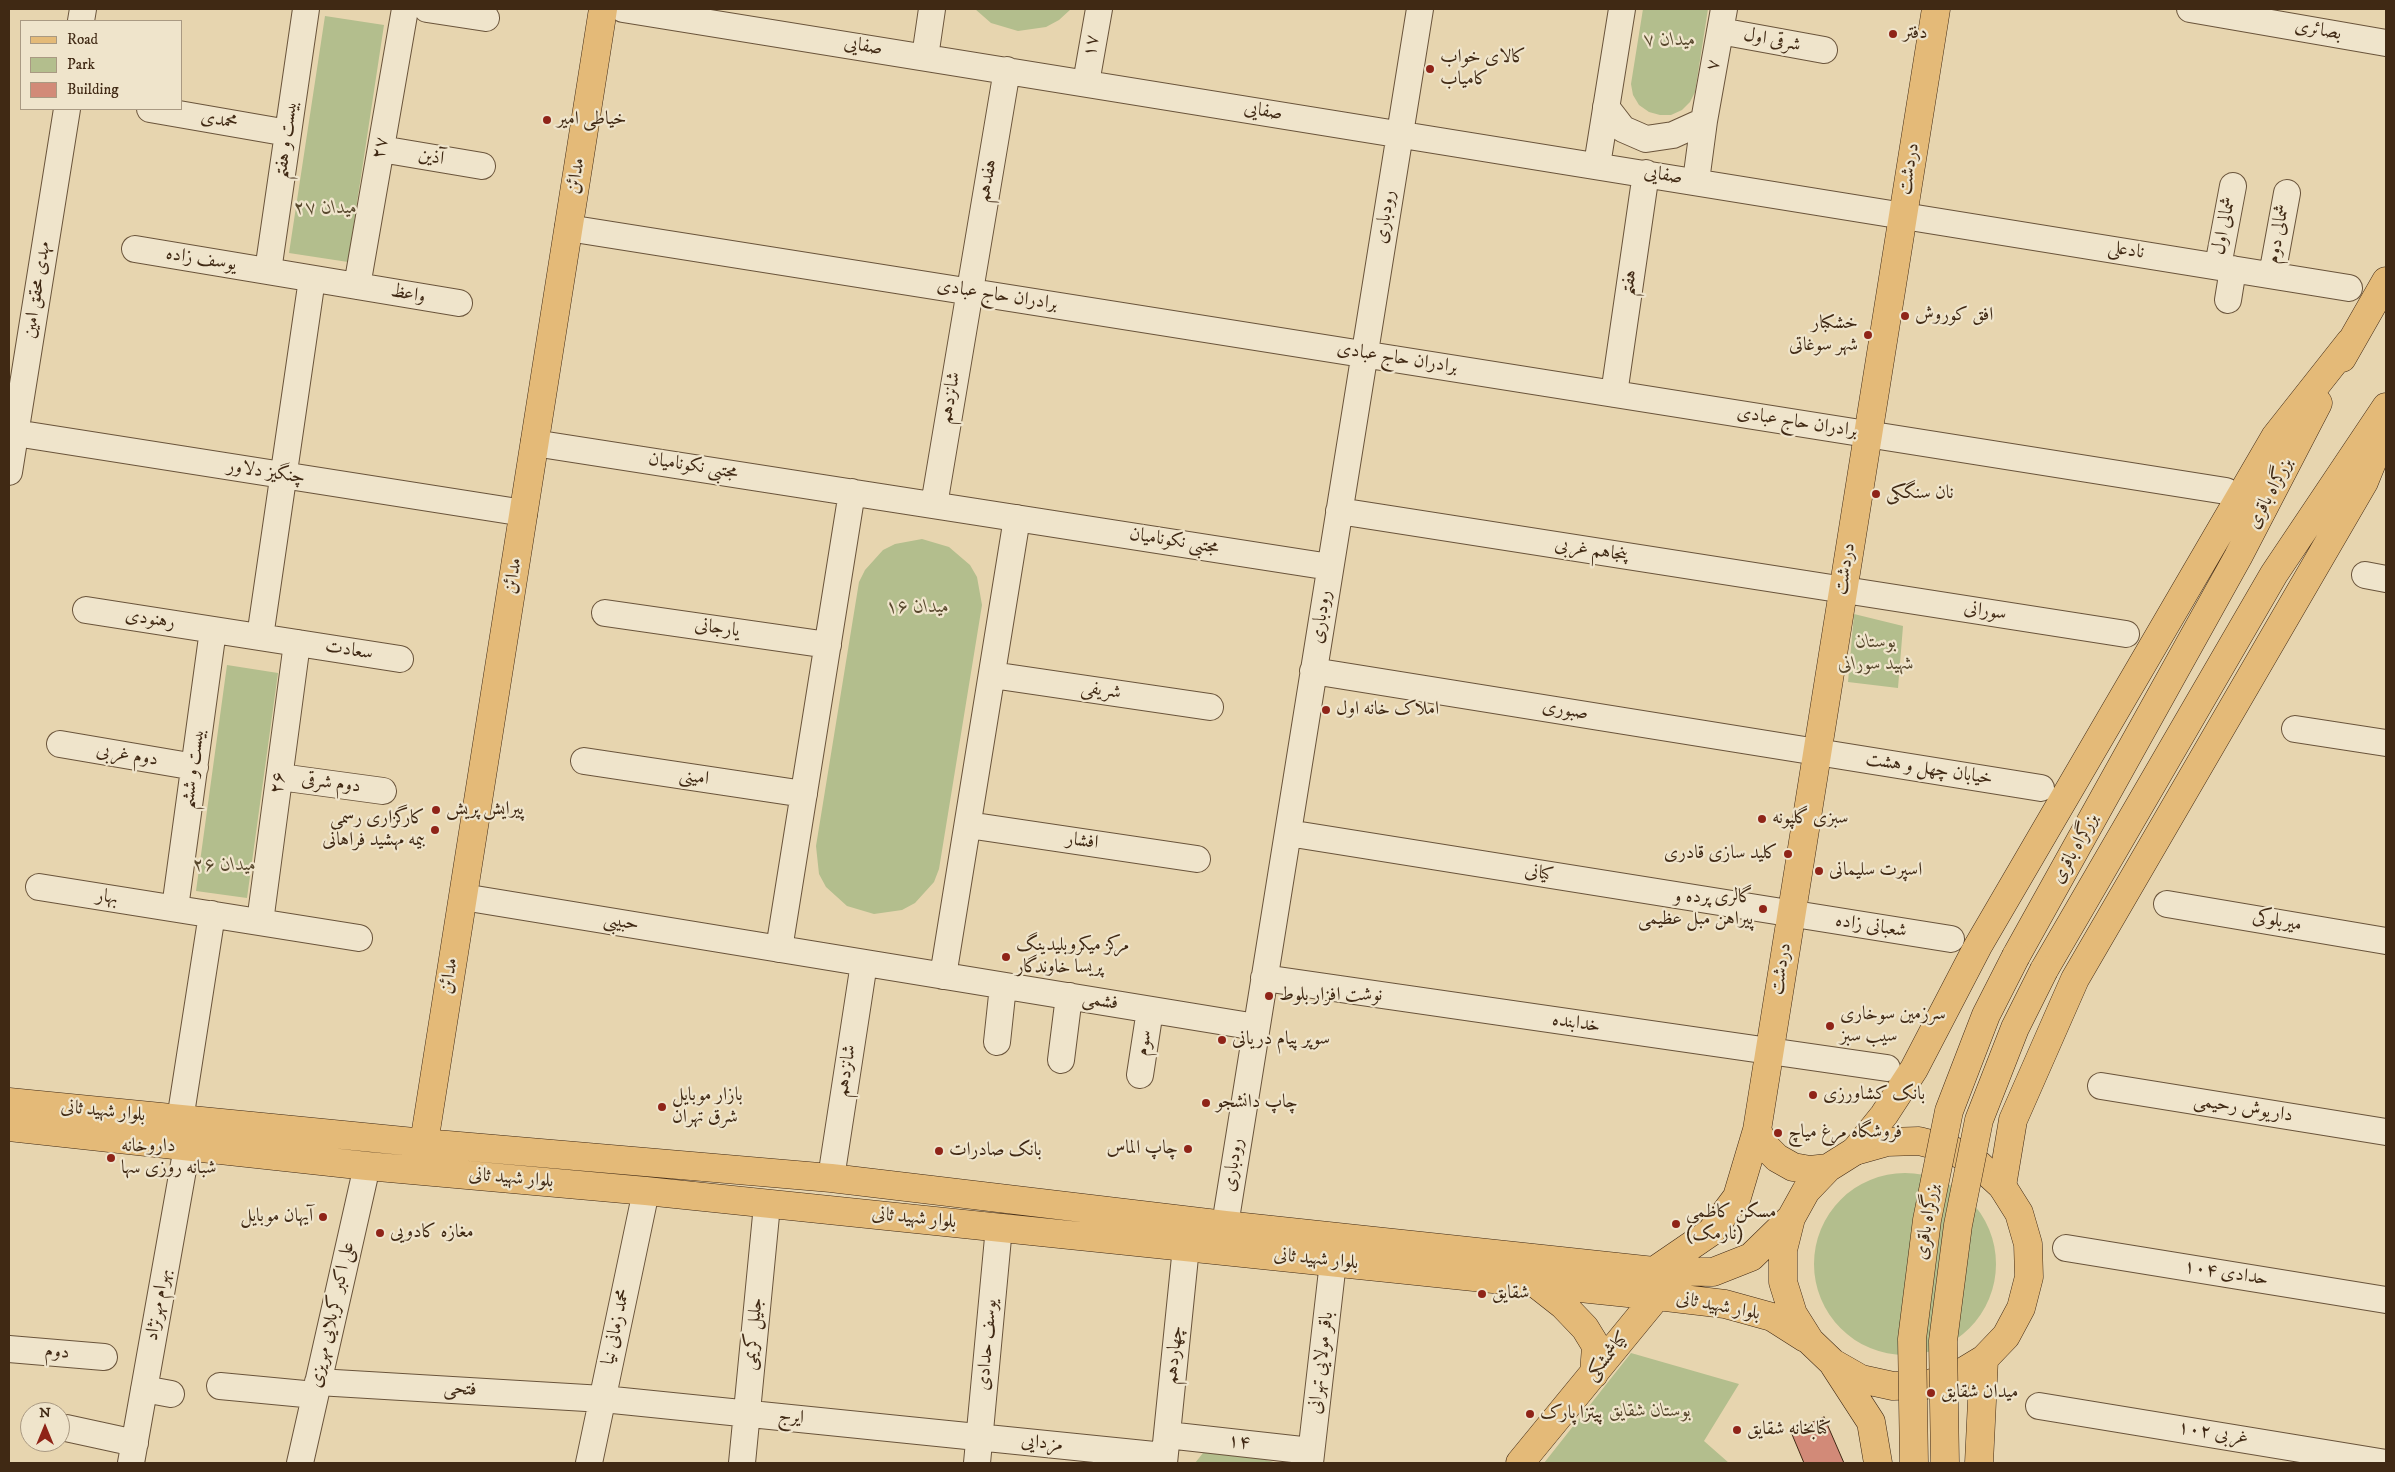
<!DOCTYPE html>
<html>
<head>
<meta charset="utf-8">
<style>
	body { margin:0 }
	#map { position:relative; width:2395px; height:1472px; overflow:hidden; background:#e7d5af; font-family:"IM FELL DW Pica",serif }
	canvas { display:block }
	.frame { position:absolute; inset:0; border:10px solid #402914; pointer-events:none }
	.legend { position:absolute; left:20px; top:20px; width:162px; height:90px; box-sizing:border-box; background:#efe4cb; border:1px solid #a99982; margin:0; padding:6px 9px; list-style:none; font-size:15px; color:#402914 }
	.legend li { display:flex; align-items:center; gap:10px; height:25px }
	.legend b { width:25px; border:1px solid #a99982 }
	.north { position:absolute; left:20px; top:1402px; width:50px; height:50px; box-sizing:border-box; background:#efe4cb; border:1px solid #a99982; border-radius:50%; rotate:0deg; font-size:14px; font-weight:700; line-height:20px; text-align:center; color:#402914 }
	.north::after { content:''; display:block; margin:auto; width:18px; height:22px; background:#8f2418; clip-path:polygon(50% 0,100% 100%,50% 72%,0 100%) }
</style>
</head>
<body>
<div id="map">
<canvas width="2395" height="1472"></canvas>
<div class="frame"></div>
<ul class="legend">
<li><b style="height:6px;background:#e4ba78"></b>Road</li>
<li><b style="height:14px;background:#b3be8d"></b>Park</li>
<li><b style="height:14px;background:#d28a78"></b>Building</li>
</ul>
<div class="north">N</div>
</div>
<script>
const ctx = document.querySelector('canvas').getContext('2d');
ctx.lineJoin = 'round';
function paint(path, color) { ctx.fillStyle = color; ctx.fill(path, 'evenodd'); }
const poly = rows => new Path2D(rows.map(r => 'M' + r).join(''));
function strokePath(path, color, width, dash) { ctx.strokeStyle = color; ctx.lineWidth = width; ctx.lineCap = dash ? 'butt' : 'round'; ctx.setLineDash(dash || []); ctx.stroke(path); }
function write(font, color, halo, rows, align = 'center') {
  ctx.font = font + ' "IM FELL DW Pica",Amiri,serif'; ctx.lineWidth = 4.5; ctx.setLineDash([]); ctx.textBaseline = 'middle'; ctx.strokeStyle = halo; ctx.fillStyle = color; for (const [text, x, y, turn = 0] of rows) {
    ctx.save(); ctx.translate(x, y); ctx.rotate((+turn || 0) * Math.PI / 180); ctx.textAlign = isNaN(turn) ? turn : align; if (halo) ctx.strokeText(text, 0, 0); ctx.fillText(text, 0, 0); ctx.restore();
  }
}
const green = poly([
	[975,9,1071,9,1059,20,1046,27,1018,31,991,23],
	[1643,9,1708,9,1695,92,1690,102,1682,110,1671,115,1660,115,1649,112,1639,105,1633,95,1631,84],
	[325,16,384,25,348,262,289,253],
	[922,539,949,547,970,565,977,577,982,605,939,869,934,882,915,903,902,910,874,914,847,906,826,887,819,874,816,846,859,582,865,570,883,550,895,544],
	[1854,614,1903,626,1898,688,1848,682],
	[227,665,278,673,247,898,196,891],
	'1814 1264a91 91 0 1 1 182 0a91 91 0 1 1-182 0Z',
	[1631,1353,1739,1384,1704,1441,1729,1463,1544,1463],
	[1216,1451,1259,1458,1277,1463,1195,1463,1203,1453]
]);
const building = poly([
	[1824,1417,1844,1463,1804,1463,1791,1432,1824,1417]
]);
const minor = poly([
	[427,9,486,18],
	[623,9,2349,288],
	[2190,9,2386,43],
	[81,21,83,9],
	[1720,31,1824,50],
	[925,57,932,9],
	[1086,83,1099,9],
	[1606,107,1623,129,1646,139,1673,135,1704,121,1724,9],
	[150,109,288,133],
	[381,149,482,166],
	[1597,165,1622,9],
	[1696,181,1704,121],
	[568,228,2226,491],
	[135,249,459,303],
	[2218,266,2233,186],
	[268,271,306,9],
	[2272,275,2287,193],
	[357,286,405,9],
	[2228,300,2233,269],
	[1614,394,1646,173],
	[9,432,524,513],
	[534,443,1330,567],
	[9,472,67,109],
	[934,505,1007,70],
	[1339,511,2126,634],
	[2365,575,2386,579],
	[86,610,400,659],
	[605,613,828,645],
	[260,637,312,279],
	[1313,671,2041,788],
	[992,675,1210,707],
	[2295,729,2386,743],
	[60,744,195,767],
	[584,761,804,794],
	[280,777,383,791],
	[968,825,1197,859],
	[1288,833,1951,939],
	[39,887,359,938],
	[463,897,1256,1027],
	[2167,904,2386,941],
	[175,908,213,630],
	[260,922,297,643],
	[779,949,852,492],
	[943,976,1017,518],
	[1264,978,1887,1068],
	[997,1042,1003,986],
	[1061,1060,1069,996],
	[1140,1075,1150,1010],
	[2101,1086,2386,1132],
	[180,1120,212,914],
	[831,1178,864,963],
	[1225,1225,1420,9],
	[2066,1248,2386,1300],
	[9,1349,104,1357],
	[318,1382,603,1399,1164,1456],
	[220,1386,315,1395],
	[144,1389,171,1394],
	[2039,1406,2386,1463],
	[66,1428,135,1443],
	[1167,1435,1311,1451],
	[131,1463,187,1147],
	[300,1463,367,1166],
	[589,1463,646,1191],
	[742,1463,767,1205],
	[977,1463,999,1227],
	[1164,1463,1186,1247],
	[1310,1463,1333,1262]
]);
const major = poly([
	[9,1102,424,1143,831,1178,1225,1225,1654,1271,1713,1272,1751,1257,1791,1218,1806,1191,1828,1168,1855,1151,1887,1142,1919,1141,1950,1149,1978,1164,2002,1186,2019,1213,2028,1244,2029,1277,2021,1308,2006,1336,1984,1359,1956,1376,1925,1385,1893,1386,1861,1379,1833,1363,1810,1341,1793,1314,1783,1282,1783,1250,1791,1218],
	[9,1127,367,1166,646,1191,1657,1296,1725,1304,1772,1317,1805,1338],
	[1757,1130,1765,1146,1777,1158,1793,1167,1810,1170,1828,1168],
	[423,1162,424,1143,603,9],
	[1654,1271,1711,1232,1737,1197,1757,1130,1936,9],
	[1535,1283,1563,1305,1585,1328,1596,1346,1594,1374],
	[1834,1365,1871,1422,1878,1463],
	[1520,1463,1657,1296],
	[1979,1463,1984,1359]
]);
const highway = poly([
	[2342,358,2386,281],
	[2016,956,2238,557,2318,403],
	[2044,970,2274,574,2386,407],
	[1855,1151,1884,1115,1914,1069,1978,946,2275,437,2350,342],
	[2002,1186,2013,1120,2075,979,2364,482,2386,428]
]);
const highwayBridge = poly([
	[1914,1463,1912,1339,1927,1220,1949,1111,1986,1015,2016,956],
	[1945,1463,1943,1341,1958,1225,1979,1120,2015,1028,2044,970]
]);
const markers = [
	[1893,34,5,"#8f2418"],
	[1430,69,5,"#8f2418"],
	[547,120,5,"#8f2418"],
	[1905,316,5,"#8f2418"],
	[1868,335,5,"#8f2418"],
	[1876,494,5,"#8f2418"],
	[1326,710,5,"#8f2418"],
	[436,810,5,"#8f2418"],
	[1762,819,5,"#8f2418"],
	[435,830,5,"#8f2418"],
	[1788,854,5,"#8f2418"],
	[1819,871,5,"#8f2418"],
	[1763,909,5,"#8f2418"],
	[1006,957,5,"#8f2418"],
	[1269,996,5,"#8f2418"],
	[1830,1026,5,"#8f2418"],
	[1222,1040,5,"#8f2418"],
	[1813,1095,5,"#8f2418"],
	[1206,1103,5,"#8f2418"],
	[662,1107,5,"#8f2418"],
	[1778,1133,5,"#8f2418"],
	[1188,1149,5,"#8f2418"],
	[939,1151,5,"#8f2418"],
	[111,1158,5,"#8f2418"],
	[323,1217,5,"#8f2418"],
	[1676,1224,5,"#8f2418"],
	[380,1233,5,"#8f2418"],
	[1482,1294,5,"#8f2418"],
	[1931,1393,5,"#8f2418"],
	[1530,1414,5,"#8f2418"],
	[1737,1430,5,"#8f2418"]
];
const streetNames = [
	["بصائری",2318,31,10],
	["شرقی اول",1772,41,11],
	["۱۷",1092,46,-81],
	["صفایی",863,47,9],
	["۷",1714,65,-80],
	["صفایی",1263,112,9],
	["محمدی",219,121,10],
	["بیست و هفتم",287,140,-82],
	["۲۷",381,148,-80],
	["آذین",431,158,10],
	["دردشت",1910,169,-81],
	["مدائن",577,176,-81],
	["صفایی",1663,176,9],
	["هفدهم",988,181,-80],
	["رودباری",1386,217,-81],
	["شمالی اول",2225,226,-79],
	["شمالی دوم",2279,234,-80],
	["نادعلی",2126,251,9],
	["یوسف زاده",201,260,9],
	["هفتم",1630,283,-82],
	["مهدی محقق امین",38,290,-81],
	["واعظ",408,295,10],
	["برادران حاج عبادی",997,296,9],
	["برادران حاج عبادی",1397,359,9],
	["شانزدهم",951,398,-80],
	["برادران حاج عبادی",1797,423,9],
	["مجتبی نکونامیان",693,467,9],
	["چنگیز دلاور",266,473,9],
	["بزرگراه باقری",2271,494,-62],
	["مجتبی نکونامیان",1174,542,9],
	["پنجاهم غربی",1591,551,9],
	["دردشت",1846,569,-81],
	["مدائن",514,576,-81],
	["سورانی",1985,612,9],
	["رودباری",1322,617,-81],
	["رهنودی",150,620,9],
	["یارجانی",717,629,8],
	["سعادت",349,651,9],
	["شریفی",1101,691,9],
	["صبوری",1565,711,9],
	["دوم غربی",127,756,9],
	["بیست و ششم",194,769,-82],
	["خیابان چهل و هشت",1929,770,9],
	["امینی",694,778,9],
	["۲۶",279,783,-82],
	["دوم شرقی",331,784,7],
	["افشار",1082,842,8],
	["بزرگراه باقری",2076,849,-61],
	["کیانی",1539,874,9],
	["بهار",107,898,9],
	["میربلوکی",2277,922,10],
	["حبیبی",621,923,9],
	["شعبانی زاده",1871,927,9],
	["دردشت",1782,969,-81],
	["مدائن",450,976,-81],
	["فشمی",1100,1002,9],
	["خدابنده",1576,1024,8],
	["سوم",1145,1043,-81],
	["شانزدهم",847,1071,-81],
	["داریوش رحیمی",2243,1109,9],
	["بلوار شهید ثانی",103,1112,6],
	["رودباری",1234,1165,-81],
	["بلوار شهید ثانی",511,1179,5],
	["بلوار شهید ثانی",914,1219,6],
	["بزرگراه باقری",1928,1222,-81],
	["بلوار شهید ثانی",1316,1260,6],
	["حدادی ۱۰۴",2226,1274,9],
	["بهرام مهرنژاد",159,1305,-80],
	["بلوار شهید ثانی",1718,1307,11],
	["علی اکبر کربلایی مهریزی",333,1315,-77],
	["محمد زمانی نیا",617,1327,-78],
	["جلیل کریمی",754,1334,-84],
	["یوسف حدادی",988,1345,-85],
	["دوم",57,1353,5],
	["چهاردهم",1175,1355,-84],
	["کیاشمشکی",1608,1357,-51],
	["باقر مولایی تهرانی",1322,1363,-83],
	["فتحی",460,1390,3],
	["ایرج",791,1418,6],
	["۱۰۲ غربی",2213,1434,9],
	["۱۴",1239,1443,6],
	["مزدایی",1042,1444,6]
];
const poiNames = [
	["دفتر",1903,34],
	["کالای خواب",1440,58],
	["کامیاب",1440,80],
	["خیاطی امیر",557,120],
	["افق کوروش",1915,316],
	["خشکبار",1858,324,"right"],
	["شهر سوغاتی",1858,346,"right"],
	["نان سنگکی",1886,494],
	["املاک خانه اول",1336,710],
	["پیرایش پریش",446,810],
	["کارگزاری رسمی",425,819,"right"],
	["بیمه مهشید فراهانی",425,841,"right"],
	["سبزی گلپونه",1772,819],
	["کلید سازی قادری",1778,854,"right"],
	["اسپرت سلیمانی",1829,871],
	["گالری پرده و",1753,898,"right"],
	["پیراهن مبل عظیمی",1753,920,"right"],
	["مرکز میکروبلیدینگ",1016,946],
	["پریسا خاوندگار",1016,968],
	["نوشت افزار بلوط",1279,996],
	["سرزمین سوخاری",1840,1015],
	["سیب سبز",1840,1037],
	["سوپر پیام دریانی",1232,1040],
	["بانک کشاورزی",1823,1095],
	["بازار موبایل",672,1096],
	["شرق تهران",672,1118],
	["چاپ دانشجو",1216,1103],
	["فروشگاه مرغ میاچ",1788,1133],
	["داروخانه",121,1147],
	["شبانه روزی سها",121,1169],
	["چاپ‌ الماس",1178,1149,"right"],
	["بانک صادرات",949,1151],
	["مسکن کاظمی",1686,1213],
	["(نارمک)",1686,1235],
	["آیهان موبایل",313,1217,"right"],
	["مغازه کادویی",390,1233],
	["شقایق",1492,1294],
	["میدان شقایق",1941,1393],
	["پیتزا پارک",1540,1414],
	["کتابخانه شقایق",1747,1430]
];
const parkNames = [
	["میدان ۷",1670,41],
	["میدان ۲۷",326,209],
	["میدان ۱۶",918,608],
	["بوستان",1876,643],
	["شهید سورانی",1876,665],
	["میدان ۲۶",225,866],
	["بوستان شقایق",1650,1412]
];
paint(green, '#b3be8d');
paint(building, '#d28a78');
strokePath(building, '#402914', 1);
strokePath(minor, '#6a543b', 28);
strokePath(major, '#402914', 29);
strokePath(highway, '#402914', 29);
strokePath(minor, '#efe4cb', 26);
strokePath(major, '#e4ba78', 28);
strokePath(highway, '#e4ba78', 28);
strokePath(highwayBridge, '#402914', 29, []);
strokePath(highwayBridge, '#e4ba78', 28);
for (const [x, y, r, color] of markers) { const dot = new Path2D(); dot.arc(x, y, r, 0, 2 * Math.PI); ctx.fillStyle = color; ctx.fill(dot); strokePath(dot, '#efe4cb', 2); }
write('19px', '#402914', '#efe4cb', streetNames);
write('19px', '#402914', '#efe4cb', poiNames, 'left');
write('italic 19px', '#57472c', '#efe4cb', parkNames);
</script>
</body>
</html>
